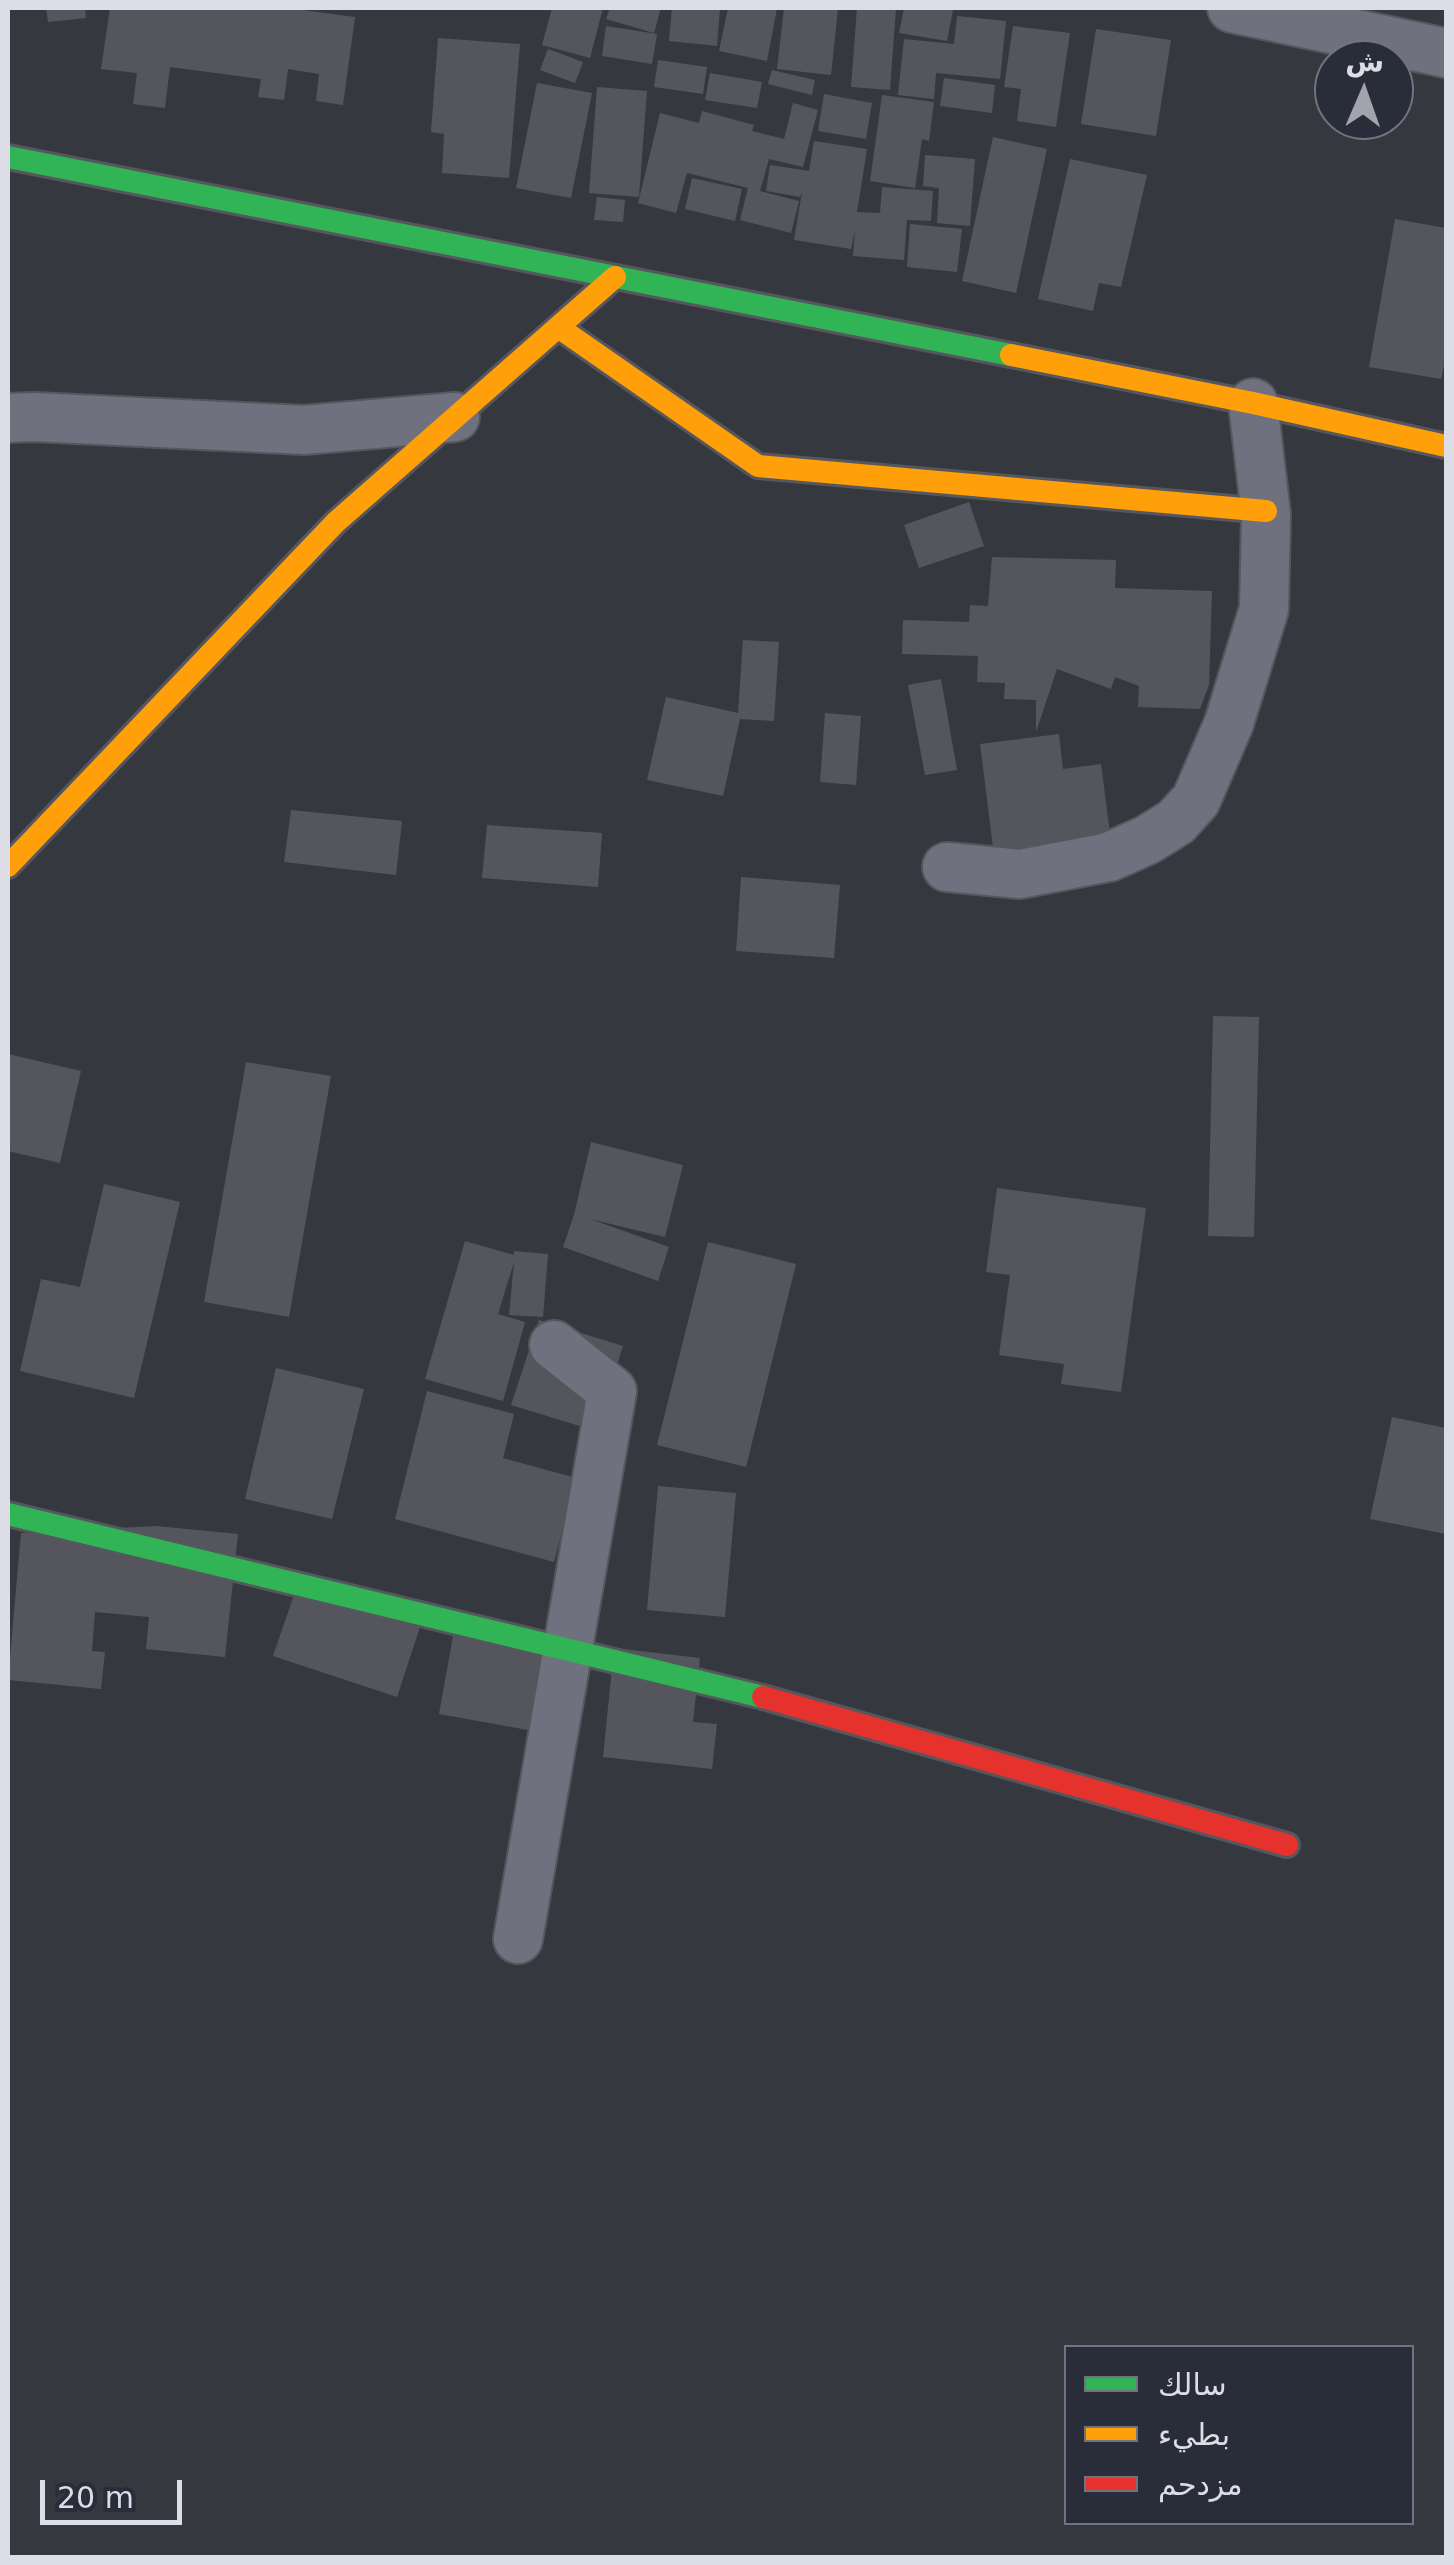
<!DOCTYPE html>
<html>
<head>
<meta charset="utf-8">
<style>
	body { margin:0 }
	#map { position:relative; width:1454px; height:2565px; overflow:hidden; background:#363840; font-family:"DejaVu Sans",Cairo,sans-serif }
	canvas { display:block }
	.frame { position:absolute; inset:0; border:10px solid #dcdde6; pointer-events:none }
	.legend { position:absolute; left:1064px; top:2345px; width:350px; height:180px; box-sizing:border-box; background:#292c39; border:2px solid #71737e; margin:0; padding:12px 18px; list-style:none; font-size:30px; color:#dcdde6 }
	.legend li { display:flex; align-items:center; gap:20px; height:50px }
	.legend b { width:50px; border:2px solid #71737e }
	.north { position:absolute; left:1314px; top:40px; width:100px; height:100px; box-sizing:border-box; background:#292c39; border:2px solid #71737e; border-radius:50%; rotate:2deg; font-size:28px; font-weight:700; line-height:40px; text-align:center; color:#dcdde6 }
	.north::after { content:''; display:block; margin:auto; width:35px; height:45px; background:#a2a3ac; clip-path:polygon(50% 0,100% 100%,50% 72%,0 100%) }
	.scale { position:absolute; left:40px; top:2480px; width:142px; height:45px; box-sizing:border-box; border:5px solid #dcdde6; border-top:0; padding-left:12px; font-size:30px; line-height:35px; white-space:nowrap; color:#dcdde6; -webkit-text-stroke:8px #292c39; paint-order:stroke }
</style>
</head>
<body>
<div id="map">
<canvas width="1454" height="2565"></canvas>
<div class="frame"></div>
<ul class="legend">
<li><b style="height:12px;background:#30b455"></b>سالك</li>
<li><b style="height:12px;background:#ff9f0a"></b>بطيء</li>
<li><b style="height:12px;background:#e5322d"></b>مزدحم</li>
</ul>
<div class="north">ش</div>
<div class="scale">20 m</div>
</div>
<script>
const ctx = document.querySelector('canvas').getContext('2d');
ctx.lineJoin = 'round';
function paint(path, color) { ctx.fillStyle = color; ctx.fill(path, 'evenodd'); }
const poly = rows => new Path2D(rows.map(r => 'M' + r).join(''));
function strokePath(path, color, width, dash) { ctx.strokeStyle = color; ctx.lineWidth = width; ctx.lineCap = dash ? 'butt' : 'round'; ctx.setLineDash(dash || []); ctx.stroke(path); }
const building = poly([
	[46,8,85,8,86,18,48,22],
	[110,8,287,8,355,17,343,105,316,101,319,74,288,69,284,100,258,97,261,79,170,67,165,108,133,104,137,73,101,69],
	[552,8,603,8,590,58,542,45],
	[610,8,661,8,654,33,606,19],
	[672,8,720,8,717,46,669,41],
	[728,8,777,8,767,61,719,51],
	[784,8,838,8,831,75,777,69],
	[857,8,896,8,890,90,851,87],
	[904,8,953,10,947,41,899,33],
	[957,16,1006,21,1000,79,936,73,934,99,898,95,904,39,954,44],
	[606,26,657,34,652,64,602,56],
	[1013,26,1070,33,1056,127,1017,121,1021,89,1004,87],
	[1096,29,1171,40,1156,136,1081,124],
	[438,38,520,44,509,178,442,173,444,134,431,132],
	[548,49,583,62,575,83,540,70],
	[658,60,707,67,703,94,654,87],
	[772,70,815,80,812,95,768,84],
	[710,73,762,82,757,108,705,100],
	[944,78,995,85,992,113,940,106],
	[537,83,592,93,571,198,516,188],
	[597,87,647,91,639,197,589,193],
	[824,94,872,103,866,139,818,131],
	[882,95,934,102,929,141,922,139,915,188,870,181],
	[793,103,818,110,803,167,769,159,760,191,799,201,791,233,740,220,748,188,687,173,676,213,638,203,660,113,699,123,702,111,754,125,752,131,784,139],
	[993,137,1047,149,1016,293,962,281],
	[814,141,867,149,857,212,880,213,882,187,933,191,931,221,907,220,904,260,853,256,855,230,851,249,794,240,802,192,800,197,766,191,770,165,809,171],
	[925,155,975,159,970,226,937,223,939,188,923,186],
	[1070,159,1147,175,1121,287,1099,283,1093,311,1038,299],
	[692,178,742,189,735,221,685,209],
	[597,197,625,200,623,222,594,220],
	[1395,219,1446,228,1446,356,1441,379,1369,367],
	[910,224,962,229,957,272,907,267],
	[969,502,984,546,919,568,904,525],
	[992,557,1116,560,1115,588,1212,591,1209,685,1200,709,1138,707,1139,686,1115,677,1111,689,1057,669,1036,732,1036,700,1004,699,1005,683,977,682,978,656,902,654,903,620,969,622,970,605,988,606],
	[743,640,779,642,774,721,740,719,723,796,647,780,666,697,738,713],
	[941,679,957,770,925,775,908,685],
	[825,713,861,716,856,785,820,782],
	[1059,734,1063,769,1101,764,1111,841,994,855,980,744],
	[291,810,402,821,396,875,284,862],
	[487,825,602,833,598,887,482,878],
	[741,877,840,885,834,958,736,951],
	[1213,1016,1259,1017,1254,1237,1208,1236],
	[8,1054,81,1071,60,1163,8,1151],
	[246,1062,331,1076,289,1317,204,1302],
	[591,1142,683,1165,665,1237,590,1219,669,1247,658,1281,563,1247,574,1215],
	[104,1184,180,1202,134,1398,20,1371,41,1279,80,1287],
	[997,1188,1146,1208,1121,1392,1061,1384,1064,1364,999,1355,1010,1275,986,1272],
	[465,1241,514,1255,514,1251,548,1254,543,1317,509,1315,514,1262,498,1314,525,1322,503,1401,425,1379],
	[708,1242,796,1264,746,1467,657,1445],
	[539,1320,623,1346,596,1431,511,1405],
	[276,1368,364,1389,332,1519,245,1499],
	[427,1391,514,1414,503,1458,576,1478,554,1562,395,1519],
	[1392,1417,1446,1428,1446,1534,1370,1519],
	[658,1486,736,1493,725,1617,647,1610],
	[156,1526,238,1534,225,1657,146,1649,149,1617,95,1612,92,1651,105,1652,101,1689,8,1680,21,1533],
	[298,1583,421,1624,397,1697,273,1656],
	[457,1614,561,1642,567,1737,439,1714],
	[614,1648,700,1658,693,1722,717,1724,712,1769,603,1757]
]);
const street = poly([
	[1232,8,1446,53],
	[8,418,35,417,304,430,455,417],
	[947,867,1020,874,1109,857,1147,840,1176,822,1196,800,1229,723,1264,609,1266,515,1253,403],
	[518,1939,612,1391,554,1345]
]);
const fast = poly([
	[8,157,1011,355],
	[8,1514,763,1697]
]);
const slow = poly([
	[558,327,758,466,1266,511],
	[1011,355,1253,403,1446,446],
	[8,866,336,522,615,277]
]);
const jam = poly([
	[763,1697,1287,1845]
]);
paint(building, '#55565d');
strokePath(street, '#55575d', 52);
strokePath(fast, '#55575d', 28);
strokePath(slow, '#55575d', 28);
strokePath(jam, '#55575d', 28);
strokePath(street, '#6f717f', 48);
strokePath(fast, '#30b455', 22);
strokePath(slow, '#ff9f0a', 22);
strokePath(jam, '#e5322d', 22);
</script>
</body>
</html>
